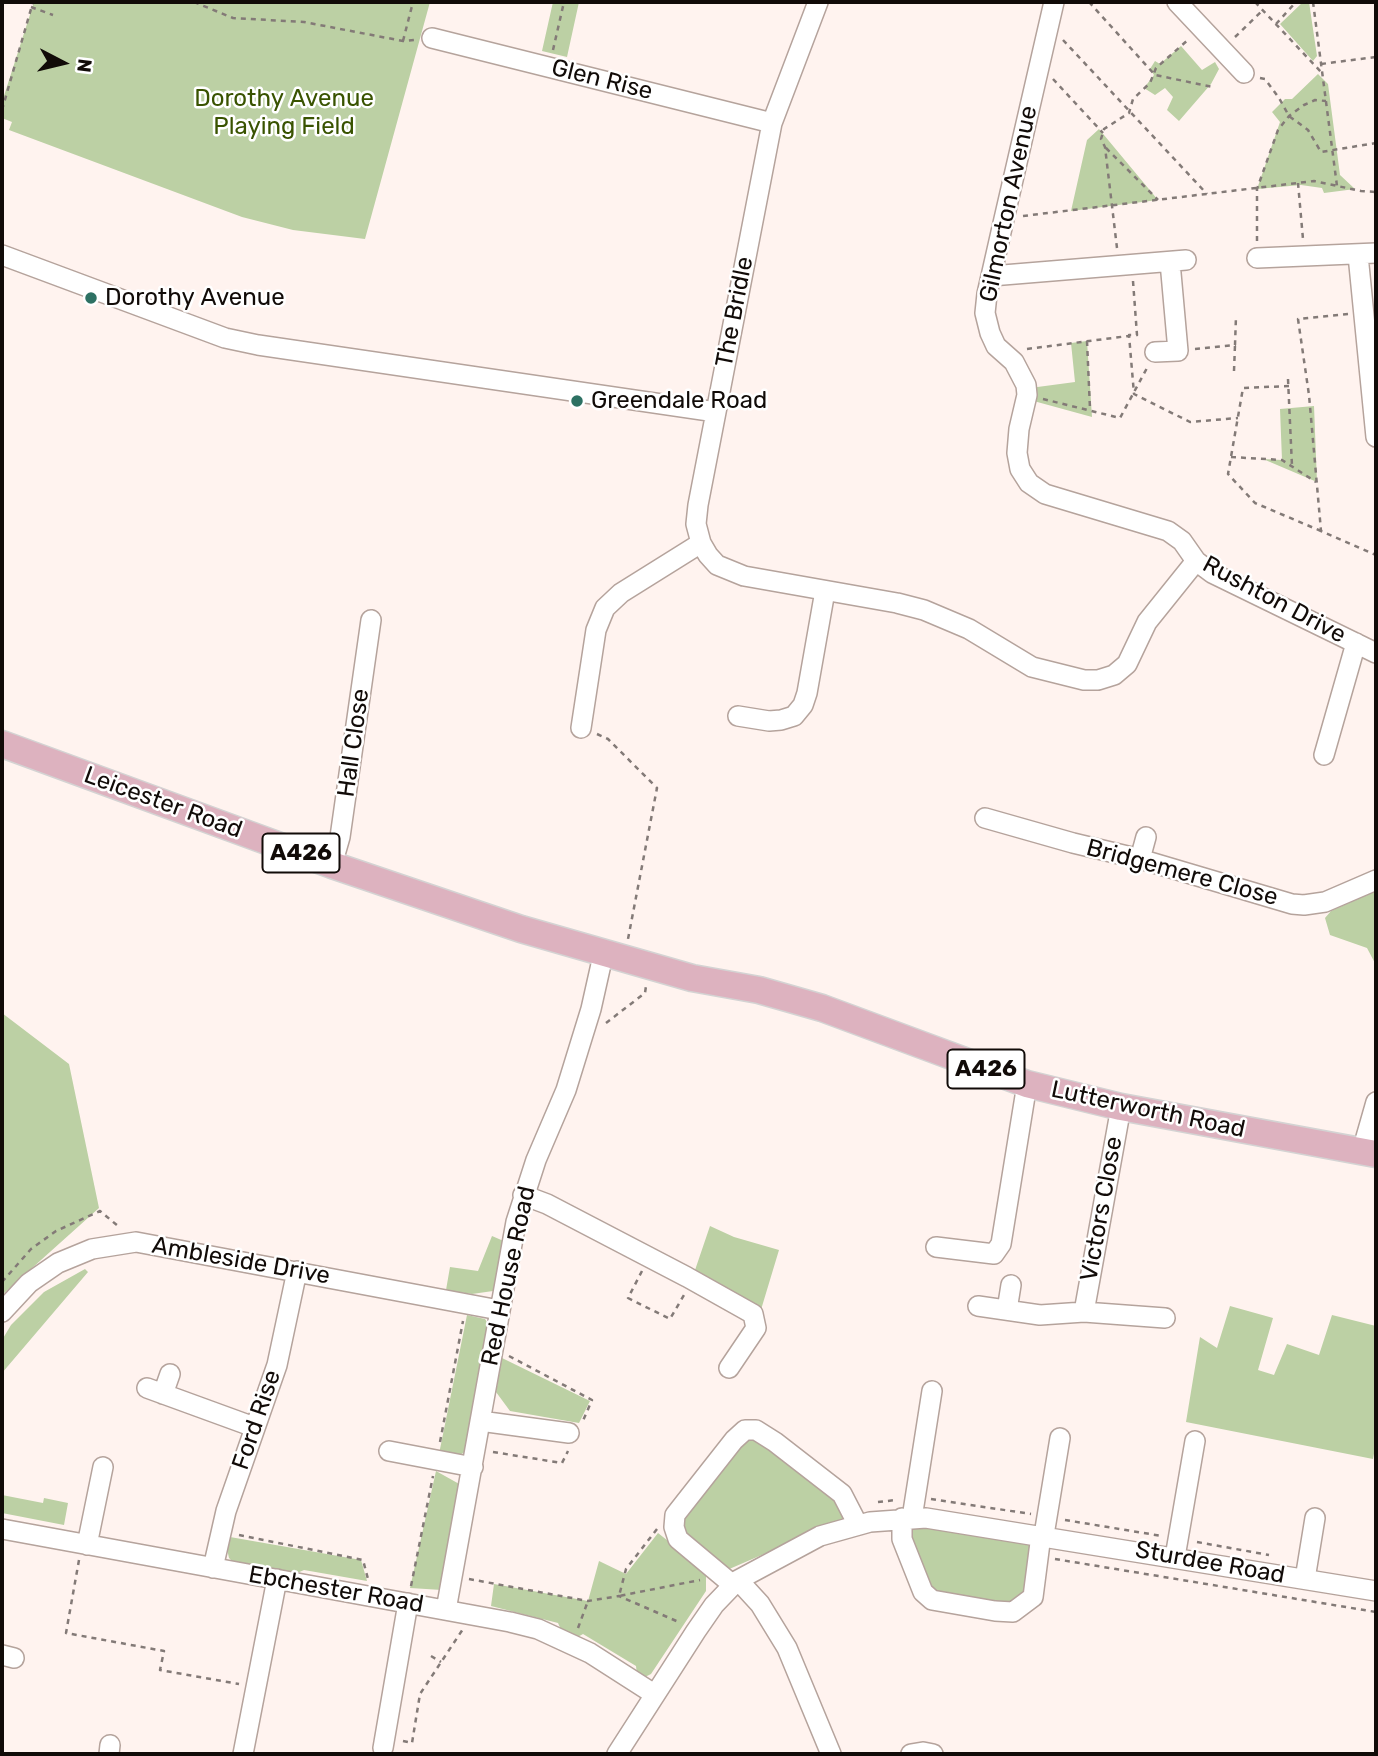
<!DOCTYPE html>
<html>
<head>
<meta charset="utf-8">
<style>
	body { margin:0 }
	#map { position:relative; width:1378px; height:1756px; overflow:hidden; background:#fff3ef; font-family:Rubik,sans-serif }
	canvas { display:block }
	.frame { position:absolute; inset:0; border:4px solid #110b08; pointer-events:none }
	.north { position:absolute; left:28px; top:28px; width:70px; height:70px; -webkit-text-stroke:5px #fff; paint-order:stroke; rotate:97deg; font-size:19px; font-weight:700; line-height:28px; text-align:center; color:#110b08 }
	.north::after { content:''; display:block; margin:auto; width:24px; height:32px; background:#110b08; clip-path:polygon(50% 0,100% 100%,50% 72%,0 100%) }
</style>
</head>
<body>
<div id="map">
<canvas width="1378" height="1756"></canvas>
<div class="frame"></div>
<div class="north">N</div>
</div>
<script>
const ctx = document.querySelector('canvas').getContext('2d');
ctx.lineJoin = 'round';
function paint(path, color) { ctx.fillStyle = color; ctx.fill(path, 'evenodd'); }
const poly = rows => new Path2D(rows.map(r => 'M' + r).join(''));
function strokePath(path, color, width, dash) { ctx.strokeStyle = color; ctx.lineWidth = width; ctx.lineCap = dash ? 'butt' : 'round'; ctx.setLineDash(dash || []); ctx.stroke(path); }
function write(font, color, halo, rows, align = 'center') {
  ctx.font = font + ' Rubik,sans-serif'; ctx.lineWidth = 5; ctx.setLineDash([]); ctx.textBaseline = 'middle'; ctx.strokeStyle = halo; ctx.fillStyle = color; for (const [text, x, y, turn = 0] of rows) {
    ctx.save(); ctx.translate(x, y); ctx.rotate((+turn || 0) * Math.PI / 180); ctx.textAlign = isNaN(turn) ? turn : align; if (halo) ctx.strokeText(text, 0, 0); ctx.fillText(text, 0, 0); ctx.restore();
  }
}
const green = poly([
	[34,2,430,2,365,239,293,230,242,217,9,130,12,122,2,118,2,102],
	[553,2,579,2,567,57,542,51],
	[1303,2,1309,2,1317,56,1313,61,1280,24],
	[1181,46,1202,70,1215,62,1219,69,1211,84,1179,121,1167,110,1173,97,1165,88,1155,95,1144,88,1154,75,1150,69,1155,61,1160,64],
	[1318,74,1328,84,1340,175,1355,189,1324,193,1322,188,1301,185,1257,189,1280,122,1272,112,1285,99,1292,99],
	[1099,129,1158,200,1071,211,1087,140],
	[1087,341,1092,417,1030,400,1030,388,1075,382,1071,343],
	[1314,406,1317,482,1263,459,1282,460,1280,409],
	[1376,891,1376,965,1367,948,1330,935,1325,918,1331,911],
	[2,1013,69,1064,99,1208,2,1295],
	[710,1226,734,1237,779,1250,760,1313,693,1276],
	[492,1236,506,1242,493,1291,472,1294,446,1290,450,1267,478,1271],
	[85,1269,88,1272,2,1373,2,1340,11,1325,44,1292],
	[1230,1306,1273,1318,1258,1370,1274,1375,1287,1344,1319,1355,1332,1315,1376,1326,1376,1443,1373,1459,1186,1422,1200,1337,1217,1348],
	[467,1315,485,1319,489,1325,465,1452,458,1456,439,1454],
	[502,1358,590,1401,579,1423,510,1411,496,1392],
	[745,1430,824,1480,858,1525,794,1541,727,1570,674,1527],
	[436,1471,461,1485,442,1590,410,1588],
	[2,1495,43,1503,44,1498,68,1503,64,1525,2,1513],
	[912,1518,1041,1535,1023,1606,932,1600,902,1539],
	[658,1533,706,1571,706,1591,651,1674,643,1678,637,1675,636,1666,583,1634,576,1638,562,1632,558,1623,491,1606,494,1584,588,1601,599,1561,626,1574],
	[230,1537,361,1560,367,1581,304,1570,295,1574,235,1564,229,1558,227,1549]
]);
const path = poly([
	[194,2,233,18,304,22,403,41,415,40],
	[1089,2,1155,75,1213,87],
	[1255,2,1322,73],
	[1313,2,1337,186],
	[31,7,53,15],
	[1276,24,1296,2],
	[1235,37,1263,10],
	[1063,40,1207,194],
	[403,41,413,2],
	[553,50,564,2],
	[1321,64,1376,57],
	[1260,78,1265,79,1279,98,1289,116,1308,130,1321,152,1376,143],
	[1053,79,1103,133],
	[2,110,33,2],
	[1106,148,1158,200],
	[1298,183,1303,239],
	[1023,216,1314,181,1361,191,1376,192],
	[1257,241,1257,189,1278,130,1289,116,1304,105,1315,100,1326,101],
	[1117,248,1105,147,1101,139,1104,129,1129,113,1133,99,1150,83,1156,68,1189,39],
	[1133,281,1137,335,1129,335,1134,394,1190,422,1238,418],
	[1348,314,1298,319,1309,395,1321,531,1376,555],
	[1087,341,1090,409],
	[1027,349,1128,336],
	[1195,349,1235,345,1236,316],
	[1234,371,1235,345],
	[1288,379,1292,466],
	[1289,386,1243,388,1228,474,1255,503,1321,531],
	[1043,399,1120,418,1147,368],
	[1231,457,1282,460,1316,482],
	[597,734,608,739,657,788,628,939],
	[606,1023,645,993,646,986],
	[642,1271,628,1298,670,1319,684,1295],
	[2,1282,31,1249,56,1231,100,1211,118,1226],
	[509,1356,592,1400,582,1423],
	[440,1442,463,1321],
	[493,1452,562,1463,568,1451],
	[931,1499,1031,1514],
	[878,1502,896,1500],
	[1065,1520,1162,1536],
	[657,1529,626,1569,619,1596,700,1580],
	[239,1535,363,1560,368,1579],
	[1197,1542,1269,1555],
	[1055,1559,1376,1612],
	[79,1560,66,1633,164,1651,160,1670,239,1684],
	[469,1579,588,1601,619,1596,681,1623],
	[411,1586,433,1476],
	[578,1628,588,1601],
	[431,1656,441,1662],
	[403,1741,412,1743,420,1694,463,1629]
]);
const minor = poly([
	[818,2,772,123,698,505,696,524,701,543,708,555,717,565,744,576,897,603,924,610,969,629,1032,667,1084,680,1098,680,1114,675,1127,664,1147,622,1196,561],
	[1054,2,1004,219,987,294,985,313,990,333,996,346,1014,362,1026,385,1027,395,1019,429,1017,453,1020,469,1029,483,1045,494,1168,531,1182,541,1196,561,1212,573,1376,653],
	[1177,2,1244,73],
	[432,38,772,123],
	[2,255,225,338,258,345,716,412],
	[1358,255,1376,437],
	[1257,258,1376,253],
	[991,276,1186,260],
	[1155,352,1178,351,1170,262],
	[738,716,769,721,781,720,794,716,803,705,807,693,825,591],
	[581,728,596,630,605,608,621,593,701,543],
	[1324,755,1356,643],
	[985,818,1073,843,1140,859,1292,904,1304,905,1325,902,1376,880],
	[1140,859,1146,837],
	[332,865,340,837,371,620],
	[1362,1151,1376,1102],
	[523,1195,547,1204,687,1277,753,1314,756,1328,729,1368],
	[936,1247,994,1254,1001,1244,1027,1084],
	[978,1306,1040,1315,1084,1312,1165,1318],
	[1007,1310,1011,1285],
	[2,1312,29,1283,58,1263,92,1249,136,1242,499,1310],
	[1084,1312,1121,1107],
	[147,1388,254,1427],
	[163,1394,170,1374],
	[480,1421,569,1433],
	[389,1451,473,1467],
	[902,1518,902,1539,923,1592,932,1600,995,1611,1013,1612,1033,1597,1041,1535],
	[912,1518,932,1391],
	[2,1529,510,1622,538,1629,590,1653,654,1694],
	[1044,1535,1060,1438],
	[87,1545,103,1467],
	[1175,1557,1195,1441],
	[213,1568,226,1511,277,1365,297,1271],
	[1305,1579,1315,1518],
	[738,1580,760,1604,787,1648,831,1754],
	[733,1585,678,1539,674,1527,675,1515,734,1440,745,1430,756,1430,775,1442,842,1494,858,1525],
	[446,1610,516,1222,536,1160,566,1090,591,1009,604,951],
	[2,1655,14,1658],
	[383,1748,408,1603],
	[109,1754,110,1745],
	[243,1754,277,1579],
	[617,1754,696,1631,714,1605,738,1580,820,1536,870,1522,926,1518,1376,1591],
	[911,1754,923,1752,933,1754]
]);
const major = poly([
	[2,744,332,865,521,929,692,978,759,990,822,1008,1027,1084,1121,1107,1376,1154]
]);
const markers = [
	[91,298,7,"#2d7163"],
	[577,401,7,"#2d7163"]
];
const shields = [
	[301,853,77],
	[986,1069,77]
];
const shieldNames = [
	["A426",301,853],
	["A426",986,1069]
];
const streetNames = [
	["Glen Rise",602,80,14],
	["Gilmorton Avenue",1009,204,-78],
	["The Bridle",735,312,-79],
	["Rushton Drive",1274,600,28],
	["Hall Close",354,743,-82],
	["Leicester Road",163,803,20],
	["Bridgemere Close",1182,873,15],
	["Lutterworth Road",1148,1110,12],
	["Victors Close",1102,1209,-80],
	["Ambleside Drive",241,1261,10],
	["Red House Road",509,1276,-78],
	["Ford Rise",257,1420,-71],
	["Sturdee Road",1210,1563,10],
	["Ebchester Road",336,1590,10]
];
const parkNames = [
	["Dorothy Avenue",284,99],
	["Playing Field",284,127]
];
const poiNames = [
	["Dorothy Avenue",105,298],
	["Greendale Road",591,401]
];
paint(green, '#bcd0a4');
strokePath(minor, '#b5a39c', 22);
strokePath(major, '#d4d3d3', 29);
strokePath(path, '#837a77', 2.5, [5, 5]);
strokePath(minor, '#fff', 19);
strokePath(major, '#ddb2bf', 26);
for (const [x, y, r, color] of markers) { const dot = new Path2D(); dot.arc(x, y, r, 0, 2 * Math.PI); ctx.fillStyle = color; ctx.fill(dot); strokePath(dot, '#fff', 2.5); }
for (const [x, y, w] of shields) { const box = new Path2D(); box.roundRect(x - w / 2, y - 19.5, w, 39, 5); ctx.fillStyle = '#fff'; ctx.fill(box); strokePath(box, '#110b08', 2); }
write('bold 23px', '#110b08', null, shieldNames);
write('24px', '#110b08', '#fff', streetNames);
write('24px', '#395300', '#fff', parkNames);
write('24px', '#110b08', '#fff', poiNames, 'left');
</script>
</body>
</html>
